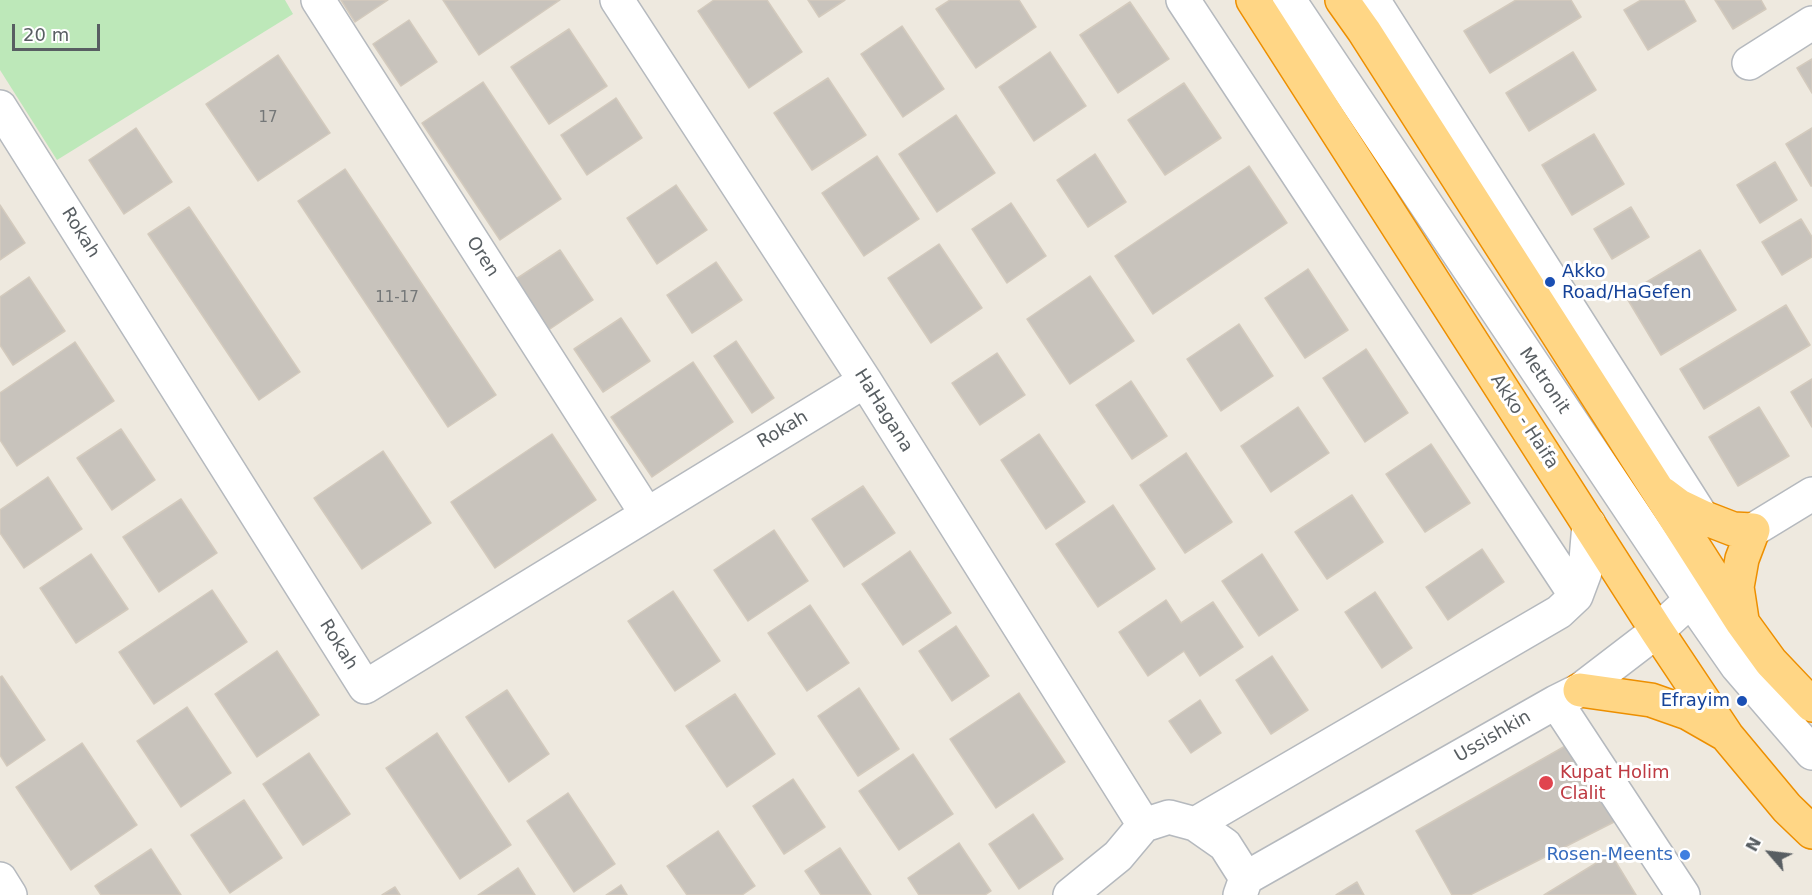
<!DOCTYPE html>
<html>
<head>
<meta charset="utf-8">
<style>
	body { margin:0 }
	#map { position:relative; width:1812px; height:895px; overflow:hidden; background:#eee9df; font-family:"DejaVu Sans",sans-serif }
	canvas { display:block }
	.north { position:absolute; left:1740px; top:823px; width:60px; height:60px; -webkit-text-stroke:4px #fff; paint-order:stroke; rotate:298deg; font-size:16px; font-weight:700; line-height:24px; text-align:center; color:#585e62 }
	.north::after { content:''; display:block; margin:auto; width:21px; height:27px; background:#585e62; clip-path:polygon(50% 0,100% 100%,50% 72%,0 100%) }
	.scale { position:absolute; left:12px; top:24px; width:88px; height:27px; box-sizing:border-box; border:3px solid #585e62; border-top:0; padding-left:8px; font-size:18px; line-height:21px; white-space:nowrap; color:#585e62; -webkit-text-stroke:4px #fff; paint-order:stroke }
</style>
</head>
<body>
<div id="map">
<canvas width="1812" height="895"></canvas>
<div class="north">N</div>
<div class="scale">20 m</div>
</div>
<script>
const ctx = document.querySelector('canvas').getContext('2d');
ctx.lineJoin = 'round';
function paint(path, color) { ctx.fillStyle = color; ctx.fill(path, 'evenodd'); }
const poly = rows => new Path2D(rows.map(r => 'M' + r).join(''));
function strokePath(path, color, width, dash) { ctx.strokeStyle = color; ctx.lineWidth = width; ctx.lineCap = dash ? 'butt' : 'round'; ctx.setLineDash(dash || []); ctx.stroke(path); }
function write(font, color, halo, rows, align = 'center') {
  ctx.font = font + ' "DejaVu Sans",sans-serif'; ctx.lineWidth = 6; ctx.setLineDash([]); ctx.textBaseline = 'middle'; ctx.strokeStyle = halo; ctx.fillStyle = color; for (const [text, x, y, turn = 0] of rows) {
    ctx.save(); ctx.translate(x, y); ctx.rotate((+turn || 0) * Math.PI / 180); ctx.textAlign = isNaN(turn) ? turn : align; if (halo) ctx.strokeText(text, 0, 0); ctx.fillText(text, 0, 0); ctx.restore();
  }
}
const green = poly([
	[0,0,285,0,293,14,57,160,0,70]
]);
const building = poly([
	[341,0,388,0,355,22,341,0],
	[443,0,560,0,479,55,443,0],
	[714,0,767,0,802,52,749,88,698,11,714,0],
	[808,0,845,0,819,17,808,0],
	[950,0,1019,0,1036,27,976,68,936,9,950,0],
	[1516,0,1571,0,1581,17,1490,73,1464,31,1516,0],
	[1641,0,1684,0,1696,21,1648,50,1624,10,1641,0],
	[1715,0,1761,0,1766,9,1733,29,1715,0],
	[1130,2,1169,59,1118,93,1080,35,1130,2],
	[409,20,437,62,401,86,373,44,409,20],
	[902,26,944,89,903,117,861,54,902,26],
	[569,29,607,86,549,124,511,67,569,29],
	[1050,52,1086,106,1034,141,999,87,1050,52],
	[1573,52,1596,90,1529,131,1506,93,1573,52],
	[278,55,330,133,258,181,206,104,278,55],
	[1812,59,1812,93,1797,68,1812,59],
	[828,78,866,135,812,170,774,113,828,78],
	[483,82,561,199,500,240,422,123,483,82],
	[1184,83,1221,138,1165,175,1128,120,1184,83],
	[616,98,642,138,587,175,561,135,616,98],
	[956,115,995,173,937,212,899,154,956,115],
	[136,128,172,182,124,214,89,160,136,128],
	[1812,128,1812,186,1811,186,1786,144,1812,128],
	[1594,134,1624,184,1572,215,1542,165,1594,134],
	[1095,154,1126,202,1088,227,1057,180,1095,154],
	[877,156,919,219,864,256,822,193,877,156],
	[1775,162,1797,200,1760,223,1737,185,1775,162],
	[1249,166,1287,223,1153,314,1115,256,1249,166],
	[345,169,496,395,448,427,298,201,345,169],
	[676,185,707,230,657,264,627,218,676,185],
	[1011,203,1046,256,1007,283,972,229,1011,203],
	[0,205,25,243,0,260,0,205],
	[189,207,300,372,259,400,148,234,189,207],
	[1631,207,1649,237,1612,259,1594,229,1631,207],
	[1801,219,1812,237,1812,257,1782,275,1762,242,1801,219],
	[939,244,982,308,931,343,888,278,939,244],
	[560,250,593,300,547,331,513,281,560,250],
	[1700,250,1736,310,1661,355,1625,295,1700,250],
	[716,262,742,300,692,333,667,295,716,262],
	[1308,269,1348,330,1305,358,1265,298,1308,269],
	[1090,276,1134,341,1070,384,1027,319,1090,276],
	[29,277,65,331,13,365,0,345,0,297,29,277],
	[1786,305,1810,345,1704,409,1680,369,1786,305],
	[621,318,650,361,603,392,574,349,621,318],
	[1239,324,1273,376,1221,411,1187,359,1239,324],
	[736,341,774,398,752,413,714,356,736,341],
	[75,342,114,401,17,466,0,440,0,393,75,342],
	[1366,349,1408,413,1365,442,1323,378,1366,349],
	[997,353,1025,395,980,425,952,383,997,353],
	[693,362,733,422,652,477,611,417,693,362],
	[1812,379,1812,427,1791,392,1812,379],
	[1131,381,1167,436,1132,459,1096,405,1131,381],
	[1298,407,1329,453,1271,492,1241,446,1298,407],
	[1759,407,1789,456,1738,486,1709,437,1759,407],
	[121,429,155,480,112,510,77,458,121,429],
	[552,434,596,500,495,568,451,502,552,434],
	[1039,434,1085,502,1046,529,1001,460,1039,434],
	[1431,444,1470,503,1425,532,1386,474,1431,444],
	[383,451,431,523,362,569,314,498,383,451],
	[1186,453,1232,522,1185,553,1140,485,1186,453],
	[48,477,82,529,24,568,0,533,0,510,48,477],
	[863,486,895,533,844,567,812,519,863,486],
	[1352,495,1383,542,1327,579,1295,532,1352,495],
	[181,499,217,553,159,592,123,537,181,499],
	[1113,505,1155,569,1098,607,1056,544,1113,505],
	[774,530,808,581,748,621,714,570,774,530],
	[1482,549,1504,582,1448,620,1426,587,1482,549],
	[910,551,951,613,903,645,862,584,910,551],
	[91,554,128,609,76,643,40,588,91,554],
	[1262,554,1298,610,1259,636,1222,581,1262,554],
	[212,590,247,642,154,704,119,652,212,590],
	[673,591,720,661,675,691,628,621,673,591],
	[1375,592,1412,648,1382,668,1345,612,1375,592],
	[1166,600,1181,623,1213,602,1243,647,1200,676,1184,651,1148,676,1119,632,1166,600],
	[810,605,849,663,807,691,768,633,810,605],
	[956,626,989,676,952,701,919,651,956,626],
	[277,651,319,715,257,757,215,694,277,651],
	[1272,656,1308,710,1271,734,1236,680,1272,656],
	[2,676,45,740,7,766,0,755,0,677,2,676],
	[859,688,899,749,858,776,818,716,859,688],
	[507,690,549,754,509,782,466,717,507,690],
	[1019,693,1065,762,996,808,950,739,1019,693],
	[735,694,775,754,727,787,686,726,735,694],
	[1200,700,1221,733,1191,753,1169,721,1200,700],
	[187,707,231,773,181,807,137,741,187,707],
	[437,733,511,845,460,879,386,768,437,733],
	[82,743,137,825,71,870,16,787,82,743],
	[1567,745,1616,821,1470,895,1452,895,1416,831,1567,745],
	[309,753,350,814,303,845,263,784,309,753],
	[913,754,953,814,899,850,859,791,913,754],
	[793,779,825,827,784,854,753,806,793,779],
	[568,793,615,864,574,892,527,821,568,793],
	[244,800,282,858,230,893,191,835,244,800],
	[1033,814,1063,859,1019,889,989,844,1033,814],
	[718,831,755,886,742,895,687,895,667,866,718,831],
	[959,843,991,891,985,895,919,895,908,878,959,843],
	[840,848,871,895,821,895,805,871,840,848],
	[151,849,181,895,101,895,95,886,151,849],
	[1611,854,1636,895,1544,895,1611,854],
	[518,868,535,895,478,895,518,868],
	[1357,882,1364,895,1336,895,1357,882],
	[621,885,627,895,606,895,621,885],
	[395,887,400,895,382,895,395,887]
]);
const minor = poly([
	[318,0,646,513],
	[617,0,865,381,1144,825],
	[1183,0,1576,596],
	[1289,0,1691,600,1737,666,1812,753],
	[1373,0,1702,517],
	[1749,63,1812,23],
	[0,107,365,687,865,381],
	[1753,530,1812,494],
	[1556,702,1683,895],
	[1195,824,1559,612,1576,596,1585,572,1589,524],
	[1246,878,1556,702,1580,690,1657,631,1691,600,1695,579],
	[0,879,10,895],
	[1070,895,1118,856,1144,825,1169,817,1195,824,1225,845,1246,878,1240,895]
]);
const highway = poly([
	[1253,0,1657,631,1727,736,1787,808,1812,832],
	[1342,0,1364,31,1742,622,1771,662,1812,705],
	[1663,494,1679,506,1702,517,1733,529,1753,530,1742,559,1737,587,1742,620],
	[1580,690,1651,700,1688,713,1723,733]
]);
const markers = [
	[1550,282,6,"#1a4fb4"],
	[1742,701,6,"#1a4fb4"],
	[1546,783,8,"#e0444e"],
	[1685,855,6,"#3f7fe0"]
];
const numberNames = [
	["17",268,118],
	["11-17",397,298]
];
const streetNames = [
	["Rokah",80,233,58],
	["Oren",482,257,57],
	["Metronit",1544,381,56],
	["HaHagana",883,411,58],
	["Akko - Haifa",1524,422,57],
	["Rokah",783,430,-31],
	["Rokah",338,645,58],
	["Ussishkin",1493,737,-30]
];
const transitNames = [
	["Akko",1562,272],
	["Road/HaGefen",1562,293],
	["Efrayim",1730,701,"right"]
];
const healthNames = [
	["Kupat Holim",1560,773],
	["Clalit",1560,794]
];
const shopNames = [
	["Rosen-Meents",1673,855]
];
paint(green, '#bde8b9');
paint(building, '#c8c3bc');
strokePath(building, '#d3cabd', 1.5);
strokePath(minor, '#b5b9be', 36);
strokePath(highway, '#ed8f00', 36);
strokePath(minor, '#fff', 33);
strokePath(highway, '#ffd685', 33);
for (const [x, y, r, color] of markers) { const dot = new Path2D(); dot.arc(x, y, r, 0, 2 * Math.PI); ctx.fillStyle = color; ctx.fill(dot); strokePath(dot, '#fff', 2); }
write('15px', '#747778', null, numberNames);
write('18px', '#585e62', '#fff', streetNames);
write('18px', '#164399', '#fff', transitNames, 'left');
write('18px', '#be3a42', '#fff', healthNames, 'left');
write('18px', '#366cbe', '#fff', shopNames, 'right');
</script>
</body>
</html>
